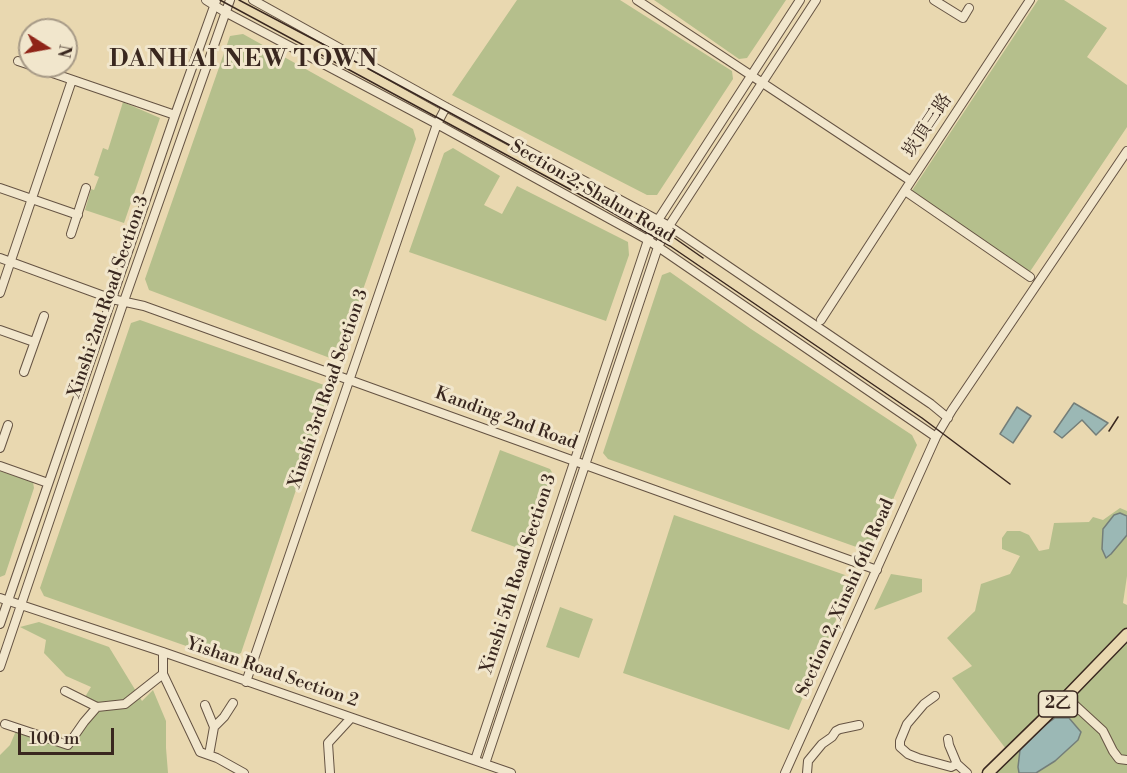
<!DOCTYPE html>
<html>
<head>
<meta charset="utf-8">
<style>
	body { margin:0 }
	#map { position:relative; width:1127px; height:773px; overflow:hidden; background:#e9d8b0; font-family:"Libre Bodoni",serif }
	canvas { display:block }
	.north { position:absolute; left:18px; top:18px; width:60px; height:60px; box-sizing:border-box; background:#f1e6cc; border:2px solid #a79a87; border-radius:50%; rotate:101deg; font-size:16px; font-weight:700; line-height:24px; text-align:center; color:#39271f }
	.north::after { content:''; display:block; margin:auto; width:21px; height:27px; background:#8f2418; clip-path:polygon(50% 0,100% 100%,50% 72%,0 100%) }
	.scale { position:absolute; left:18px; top:728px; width:96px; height:27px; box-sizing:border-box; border:3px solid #39271f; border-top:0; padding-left:8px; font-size:18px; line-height:21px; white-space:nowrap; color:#39271f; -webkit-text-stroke:4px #f1e6cc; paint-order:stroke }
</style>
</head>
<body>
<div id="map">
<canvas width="1127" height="773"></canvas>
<div class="north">N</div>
<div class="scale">100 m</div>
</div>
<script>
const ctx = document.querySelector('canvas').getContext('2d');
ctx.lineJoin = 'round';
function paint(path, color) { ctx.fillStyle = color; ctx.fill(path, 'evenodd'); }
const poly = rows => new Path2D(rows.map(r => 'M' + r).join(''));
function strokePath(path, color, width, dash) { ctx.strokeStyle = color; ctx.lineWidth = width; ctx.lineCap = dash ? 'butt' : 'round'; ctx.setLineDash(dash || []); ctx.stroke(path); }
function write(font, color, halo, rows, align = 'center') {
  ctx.font = font + ' "Libre Bodoni","Noto Serif TC",serif'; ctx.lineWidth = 6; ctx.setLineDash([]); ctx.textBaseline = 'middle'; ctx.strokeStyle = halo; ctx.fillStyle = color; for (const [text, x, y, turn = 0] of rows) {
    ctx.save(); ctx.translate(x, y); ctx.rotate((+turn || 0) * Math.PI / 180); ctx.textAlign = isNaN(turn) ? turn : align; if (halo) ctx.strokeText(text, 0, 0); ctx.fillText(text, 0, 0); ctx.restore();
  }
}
const green = poly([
	[517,0,620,0,732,71,733,79,657,195,647,195,452,95],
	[654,0,786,0,747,58,739,59],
	[1038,0,1064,0,1107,28,1087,57,1127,85,1127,127,1029,273,911,192],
	[243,34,413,129,416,139,340,355,330,358,149,290,145,279,230,36],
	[123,102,160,118,124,223,85,210,91,189,94,190,99,177,94,175,103,148,108,150],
	[453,148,500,176,484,205,502,214,517,186,628,242,629,255,606,321,409,252,444,153],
	[670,272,751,329,912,435,917,445,873,545,862,549,608,459,603,453,662,275],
	[140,320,324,385,328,395,241,653,226,660,44,596,40,588,131,323],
	[500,450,550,469,553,474,529,552,471,531],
	[0,471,33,482,34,488,5,575,0,577],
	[1120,508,1127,511,1127,516,1120,513,1108,556,1127,535,1127,576,1123,603,1127,605,1127,773,1036,773,1055,761,1064,752,1069,718,1055,718,1042,727,1018,767,1019,773,982,773,1006,749,952,678,972,666,947,638,975,611,981,584,1010,574,1020,556,1002,549,1002,538,1007,531,1020,531,1029,535,1039,551,1049,549,1054,523,1089,522,1093,517,1103,520],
	[674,515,845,575,850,587,789,730,623,673],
	[891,574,922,579,922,592,874,610],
	[560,607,593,619,579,658,546,647],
	[39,622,109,647,142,701,153,690,166,721,166,748,168,773,0,773,0,755,10,745,18,726,68,748,96,710,85,697,91,687,66,676,44,653,46,640,20,627]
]);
const water = poly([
	[1074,403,1108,423,1096,435,1082,420,1062,438,1054,432,1074,403],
	[1017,407,1031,416,1013,443,1000,434,1017,407],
	[1120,513,1127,516,1127,535,1111,554,1106,558,1102,549,1103,529,1114,515,1120,513],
	[1055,718,1069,718,1081,732,1078,740,1055,761,1036,773,1019,773,1018,767,1020,750,1042,727,1055,718]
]);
const minor = poly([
	[206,0,225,12,437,124,648,240,936,437],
	[253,0,446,107,669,226,931,404,948,418],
	[637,0,911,181,1030,0],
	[934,0,963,18,969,8],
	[18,61,30,65],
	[32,66,175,115],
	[0,188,78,215],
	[905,191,1030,277],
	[71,234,86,188],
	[0,258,112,299,144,306,877,570],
	[0,293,72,80],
	[821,320,911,181],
	[0,330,34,342],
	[24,372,44,316],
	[0,448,8,425],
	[0,466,48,483],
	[0,598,163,652,511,773],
	[0,624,175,115,216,1],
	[163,652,163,674,200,752,217,758,244,773],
	[0,667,124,301,230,0],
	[246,682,437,124,446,107],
	[65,691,97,707,125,704,163,674],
	[935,696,924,704,907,724,900,741,900,747,908,754,918,758,951,767,957,764,967,773],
	[1066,697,1103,731,1113,751,1119,759,1127,760],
	[205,705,214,727],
	[5,724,68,745,84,722,97,707],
	[948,739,949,745,957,764],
	[209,755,214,727,224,717,233,703],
	[475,760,648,240,658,220,800,0],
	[485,764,658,247,669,226,816,0],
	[330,773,328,743,351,718],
	[785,773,936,437,952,410,1127,151],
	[807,773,808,761,822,744,832,737,836,731,840,729,859,725]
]);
const major = poly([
	[988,773,1066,697,1127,634]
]);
const tram = poly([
	[220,0,601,206,670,246,922,418,1010,484],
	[239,0,332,49,637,214,673,237,703,258],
	[1109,431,1118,417]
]);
const shields = [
	[1058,704,39]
];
const shieldNames = [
	["2乙",1058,704]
];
const streetNames = [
	["崁頂三路",928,126,-56],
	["Section 2, Shalun Road",592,192,30],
	["Xinshi 2nd Road Section 3",109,297,-71],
	["Xinshi 3rd Road Section 3",329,389,-71],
	["Kanding 2nd Road",506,419,20],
	["Xinshi 5th Road Section 3",519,574,-72],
	["Section 2, Xinshi 6th Road",846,598,-66],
	["Yishan Road Section 2",272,673,19]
];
const districtNames = [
	["DANHAI NEW TOWN",244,60]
];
paint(green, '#b5bf8c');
paint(water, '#9bb8b5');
strokePath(water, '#747e79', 1.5);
strokePath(minor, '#655343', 10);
strokePath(major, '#39271f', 13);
strokePath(minor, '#f1e6cc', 8);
strokePath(major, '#e9d8b0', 10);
strokePath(tram, '#39271f', 1.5);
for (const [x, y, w] of shields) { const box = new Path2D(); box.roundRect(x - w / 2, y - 13, w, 26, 4.5); ctx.fillStyle = '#f1e6cc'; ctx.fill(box); strokePath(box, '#39271f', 1.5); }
write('bold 16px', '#39271f', null, shieldNames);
write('18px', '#39271f', '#f1e6cc', streetNames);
ctx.letterSpacing = '1.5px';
write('bold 24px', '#39271f', '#f1e6cc', districtNames);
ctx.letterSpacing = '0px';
</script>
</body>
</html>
